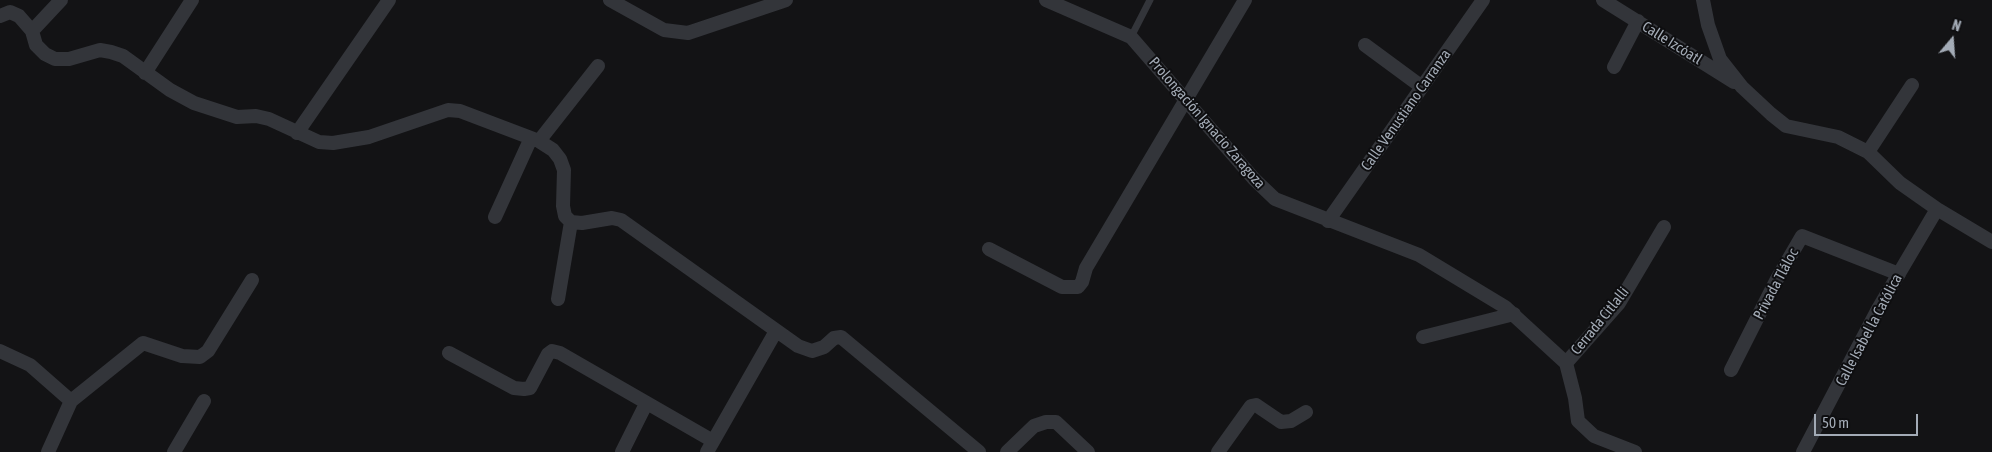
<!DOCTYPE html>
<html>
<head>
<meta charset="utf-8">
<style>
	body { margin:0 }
	#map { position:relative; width:1992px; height:452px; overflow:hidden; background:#131315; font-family:"Asap Condensed",sans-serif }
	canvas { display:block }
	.north { position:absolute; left:1927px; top:15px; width:50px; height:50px; -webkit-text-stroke:4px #0e0e10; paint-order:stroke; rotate:18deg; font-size:14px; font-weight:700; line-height:20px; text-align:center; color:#a3abb6 }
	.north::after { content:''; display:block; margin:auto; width:18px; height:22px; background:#a3abb6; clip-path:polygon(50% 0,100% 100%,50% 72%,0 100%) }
	.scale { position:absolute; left:1814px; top:414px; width:104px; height:22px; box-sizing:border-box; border:2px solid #a3abb6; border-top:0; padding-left:6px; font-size:15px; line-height:18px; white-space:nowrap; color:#a3abb6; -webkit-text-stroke:4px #0e0e10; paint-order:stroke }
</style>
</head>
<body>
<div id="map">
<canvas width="1992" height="452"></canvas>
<div class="north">N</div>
<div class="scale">50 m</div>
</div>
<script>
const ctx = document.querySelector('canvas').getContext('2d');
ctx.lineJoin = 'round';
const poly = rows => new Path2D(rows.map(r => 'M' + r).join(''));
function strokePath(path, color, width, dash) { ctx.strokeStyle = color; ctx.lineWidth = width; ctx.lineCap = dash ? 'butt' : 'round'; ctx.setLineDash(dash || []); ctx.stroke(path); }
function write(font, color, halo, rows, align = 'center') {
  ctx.font = font + ' "Asap Condensed",sans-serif'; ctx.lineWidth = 4; ctx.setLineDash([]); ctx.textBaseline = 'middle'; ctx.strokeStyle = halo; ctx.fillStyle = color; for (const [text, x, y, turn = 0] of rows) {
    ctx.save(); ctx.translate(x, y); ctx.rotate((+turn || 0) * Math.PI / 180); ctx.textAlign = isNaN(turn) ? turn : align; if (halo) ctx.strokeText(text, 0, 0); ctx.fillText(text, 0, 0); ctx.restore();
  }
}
const lane = poly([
	[1131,37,1150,0]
]);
const street = poly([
	[610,0,664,30,688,33,786,0],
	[1046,0,1131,37,1254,179,1275,199,1419,255,1505,307,1566,363,1575,398,1578,421,1594,436,1635,452],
	[1603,0,1734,82],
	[1703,0,1708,25,1720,59,1742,87,1771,114,1786,126,1838,137,1868,152,1900,183,1937,209,1992,242],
	[0,16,10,12,19,16,32,31,36,45,45,54,55,59,69,59,100,50,111,52,123,56,170,90,194,103,237,117,256,116,269,119,319,142,333,143,369,137,448,110,460,111,539,141,553,150,560,159,564,170,563,206,565,216,571,222,582,223,612,218,621,220,798,346,812,351,824,347,834,338,841,337,979,452],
	[32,31,61,0],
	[1365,45,1422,87],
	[1614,67,1638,21],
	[145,73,192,0],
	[297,133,389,0],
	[539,141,598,66],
	[1868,152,1912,85],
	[495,217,531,138],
	[1328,221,1483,0],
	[989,249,1062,287,1078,287,1082,282,1086,268,1245,0],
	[558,299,571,222],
	[1423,337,1514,314],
	[0,351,30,365,71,401,48,452],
	[449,353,514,388,524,389,530,388,548,354,552,351,560,353,713,441],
	[1566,363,1619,303,1664,227],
	[1731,370,1777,279,1802,236,1899,274],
	[71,401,143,343,182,356,200,357,208,351,252,280],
	[174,452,204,401],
	[622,452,646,404],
	[707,452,776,331],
	[1007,452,1034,426,1046,422,1056,422,1088,452],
	[1218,452,1251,406,1256,405,1281,422,1291,421,1306,412],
	[1803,452,1878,309,1937,209]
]);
const streetNames = [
	["Calle Izcóatl",1672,43,32],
	["Calle Venustiano Carranza",1406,110,-55],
	["Prolongación Ignacio Zaragoza",1207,123,49],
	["Privada Tláloc",1776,284,-62],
	["Cerrada Citlalli",1600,321,-51],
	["Calle Isabel la Católica",1869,330,-62]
];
strokePath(lane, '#33353a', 7);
strokePath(street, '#33353a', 14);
write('15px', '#a3abb6', '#0e0e10', streetNames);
</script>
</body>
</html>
